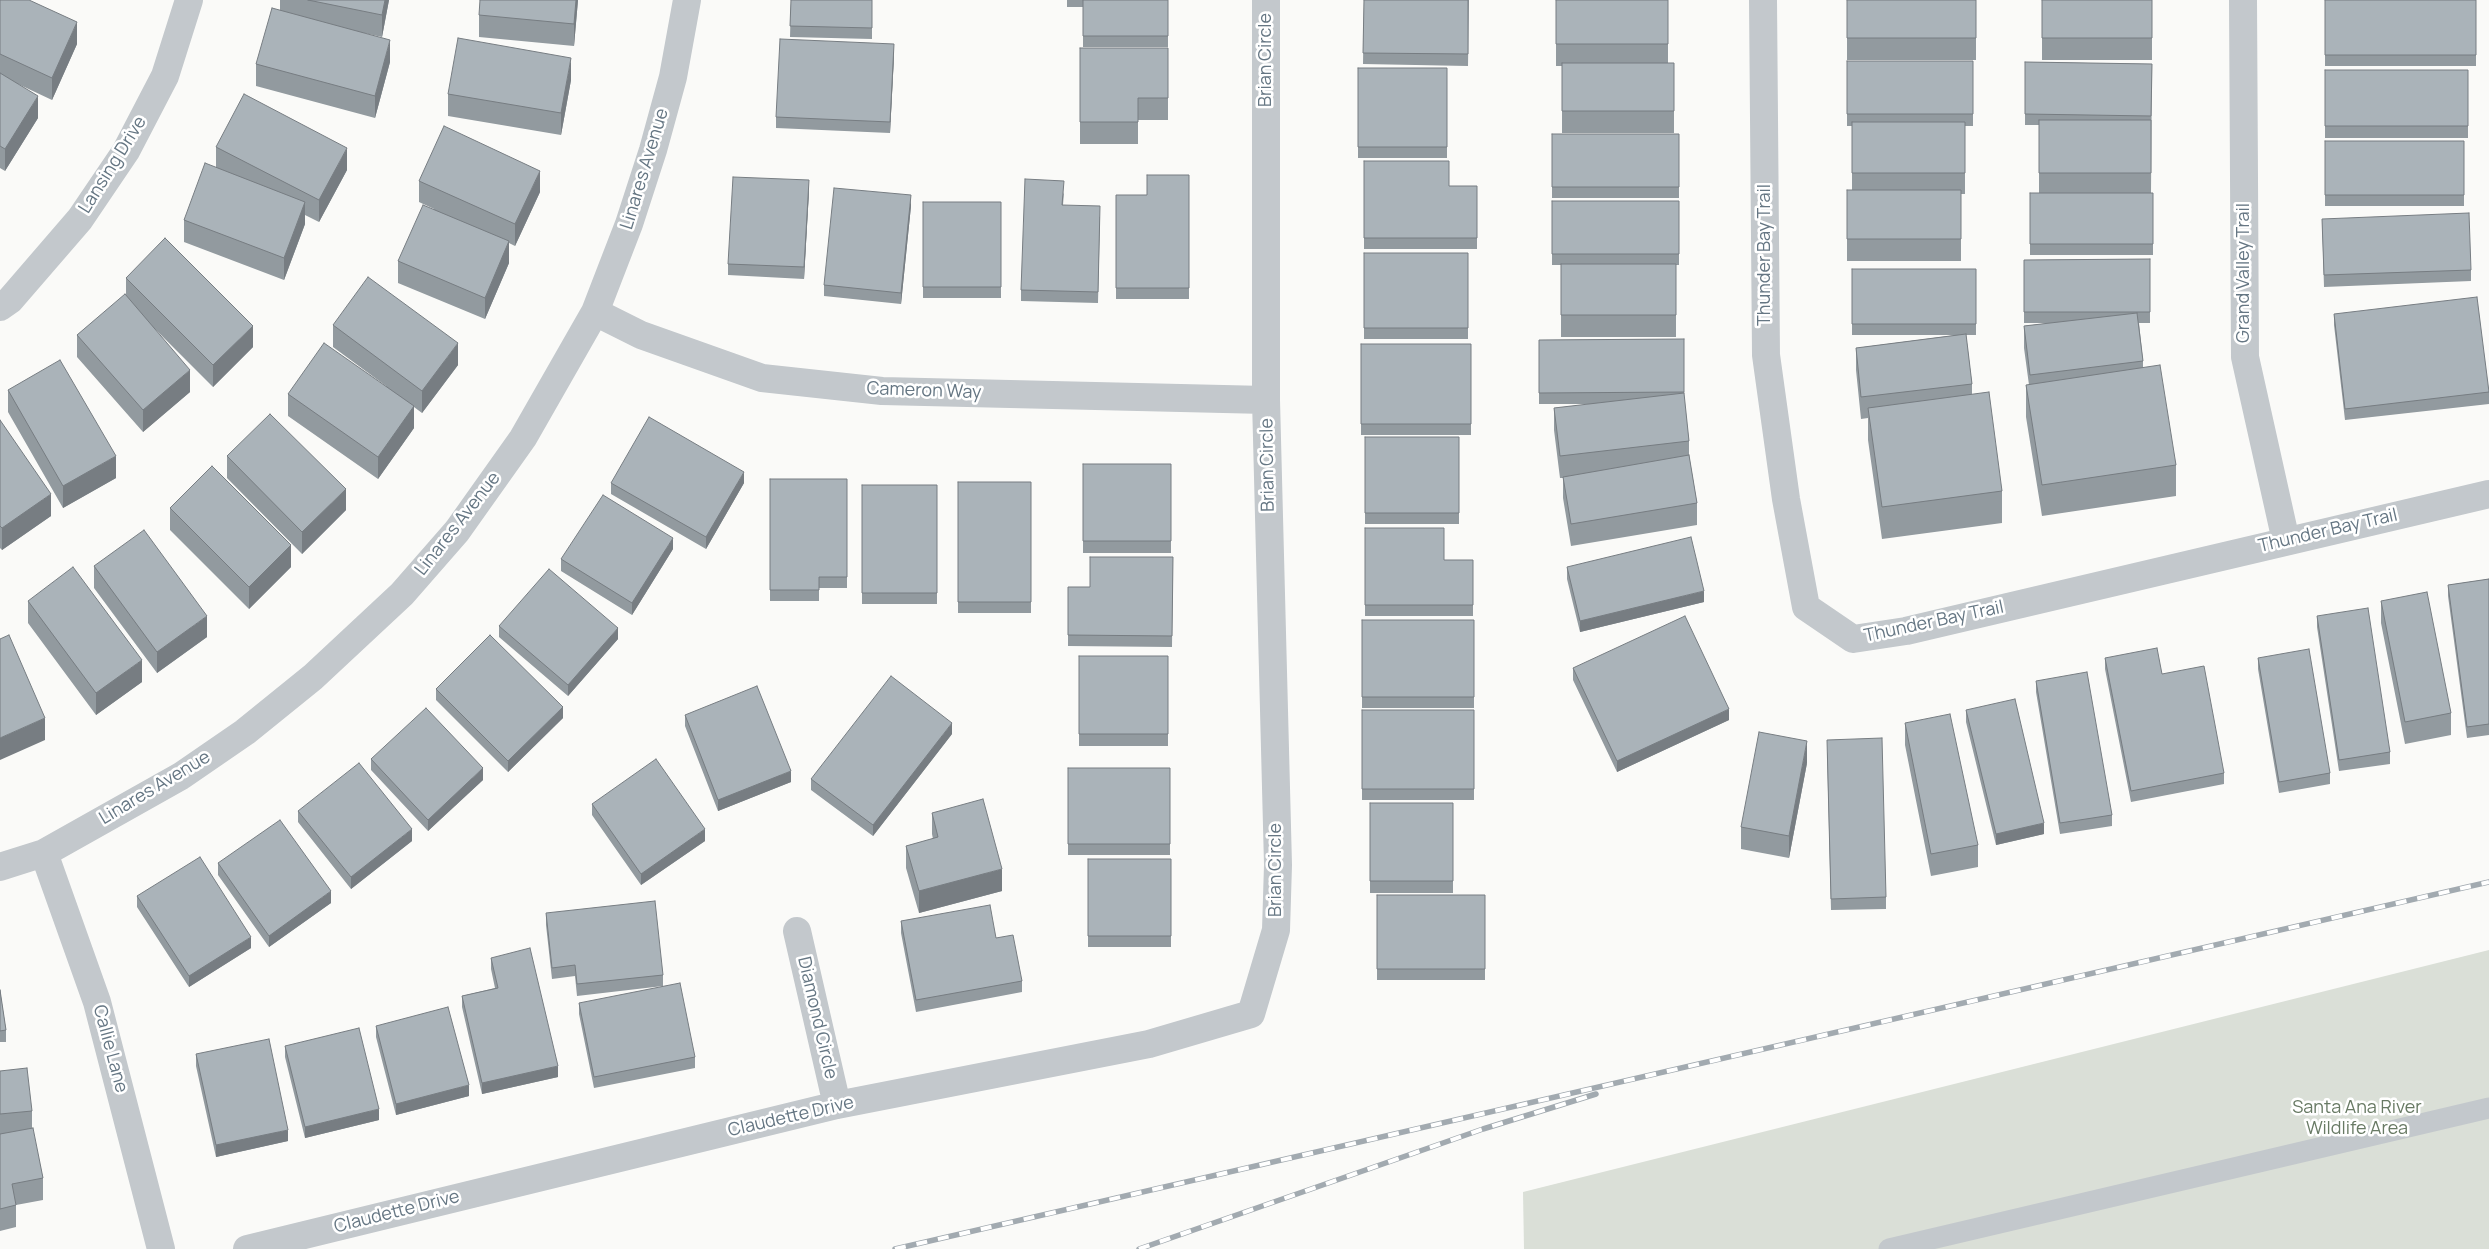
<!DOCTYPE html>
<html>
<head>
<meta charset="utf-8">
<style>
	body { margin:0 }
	canvas { display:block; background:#fafaf8 }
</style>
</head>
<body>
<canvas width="2489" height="1249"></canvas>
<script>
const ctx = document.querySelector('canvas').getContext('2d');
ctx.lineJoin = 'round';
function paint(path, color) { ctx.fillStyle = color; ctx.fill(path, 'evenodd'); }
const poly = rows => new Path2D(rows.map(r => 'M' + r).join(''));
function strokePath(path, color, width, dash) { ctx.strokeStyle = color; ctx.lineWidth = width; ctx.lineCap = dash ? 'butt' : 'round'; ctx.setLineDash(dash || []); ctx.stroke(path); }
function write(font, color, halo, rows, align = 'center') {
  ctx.font = font + ' Manrope,sans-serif'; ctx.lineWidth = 5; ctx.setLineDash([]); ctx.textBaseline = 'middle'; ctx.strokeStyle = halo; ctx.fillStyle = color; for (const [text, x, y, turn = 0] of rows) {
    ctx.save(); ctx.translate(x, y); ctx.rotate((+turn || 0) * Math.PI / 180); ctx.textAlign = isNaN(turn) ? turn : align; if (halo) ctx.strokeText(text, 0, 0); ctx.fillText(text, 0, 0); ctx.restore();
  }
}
const green = poly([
	[2489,950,2489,1249,1524,1249,1523,1192]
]);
const service = poly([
	[1889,1249,2489,1108]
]);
const minor = poly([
	[1763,0,1766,355,1786,499,1806,607,1853,639,1906,631,2489,494],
	[2243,0,2245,357,2286,541],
	[0,307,10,300,80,219,126,151,165,76,189,0],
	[595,312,641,335,762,378,882,391,1266,400],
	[44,853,97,1002,161,1249],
	[0,867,44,853,181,776,245,732,313,677,402,594,457,531,523,438,595,312,629,224,653,150,673,77,687,0],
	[797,931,837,1105],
	[247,1249,837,1105,1149,1044,1251,1014,1276,930,1278,865,1266,400,1266,0]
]);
const rail = poly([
	[895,1249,2489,882],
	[1139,1249,1483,1129,1596,1094]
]);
const wall = poly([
	[0,0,77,44,52,100,18,84,38,118,5,171,0,168],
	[280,0,389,0,382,37,364,33,390,62,375,118,256,86,256,64,280,10],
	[578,0,574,46,479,37,479,15],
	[791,0,872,0,872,39,790,37],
	[1067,0,1168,0,1168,47,1083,47,1083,7,1067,7],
	[1364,0,1469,0,1468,66,1363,64],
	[1556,0,1668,0,1668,63,1674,63,1674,133,1562,133,1562,66,1556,66],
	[1847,0,1976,0,1976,60,1847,60],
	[2042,0,2152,0,2152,60,2042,60],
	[2325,0,2476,0,2476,66,2325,66],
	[1080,48,1168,48,1168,120,1138,120,1138,144,1080,144],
	[894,56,890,133,776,128,776,117],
	[1847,61,1973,61,1973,126,1965,126,1965,194,1961,194,1961,261,1847,261,1847,190,1852,190,1852,126,1847,126],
	[2025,62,2152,64,2151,193,2153,193,2153,255,2030,255,2030,193,2039,193,2039,125,2025,125],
	[1358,68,1447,68,1447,158,1358,158],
	[2325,70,2468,70,2468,138,2325,138],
	[571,80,561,135,448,116,448,94],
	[1552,134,1679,134,1679,198,1552,198],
	[2325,141,2464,141,2464,206,2325,206],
	[216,147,347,170,319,222,305,215,305,224,284,280,184,242,184,220,216,168],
	[1364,161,1449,186,1477,186,1477,249,1364,249],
	[1189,175,1189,299,1116,299,1116,195,1147,195],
	[419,181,540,192,515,246,509,243,509,263,485,319,398,283,398,261,434,209,419,202],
	[809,191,804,279,728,275,728,264],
	[1064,192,1063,205,1100,217,1098,303,1021,301,1021,290],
	[1552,201,1679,201,1679,265,1676,265,1676,337,1561,337,1561,265,1552,265],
	[923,202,1001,202,1001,298,923,298],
	[911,206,901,304,824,296,824,285],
	[2322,219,2471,270,2471,281,2324,287],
	[1364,253,1468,253,1468,339,1364,339],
	[2150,259,2150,323,2139,323,2143,361,2143,367,2176,465,2176,496,2042,516,2026,417,2026,385,2029,385,2024,348,2024,326,2049,323,2024,323,2024,260],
	[1852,269,1976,269,1976,335,1966,335,1972,384,1972,394,2002,491,2002,523,1882,539,1868,440,1868,418,1861,419,1856,370,1856,348,1956,335,1852,335],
	[126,278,253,347,213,387,155,329,190,392,143,432,77,357,77,335,126,295],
	[2334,314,2489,392,2489,404,2345,420,2334,325],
	[333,325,458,365,422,413,414,407,414,428,378,479,288,416,288,394,386,386,333,347],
	[1684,339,1684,398,1689,441,1689,455,1697,503,1697,525,1571,546,1563,498,1563,478,1560,478,1554,430,1554,408,1593,404,1539,404,1539,340],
	[1361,344,1471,344,1471,435,1361,435],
	[8,390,116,478,63,508,8,412],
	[0,420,51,516,2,550,0,548],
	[1365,437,1459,437,1459,524,1365,524],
	[227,456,346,510,302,554,227,478],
	[1083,464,1171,464,1171,553,1083,553],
	[770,479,847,479,847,588,819,588,819,601,770,601],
	[958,482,1031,482,1031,613,958,613],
	[611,483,744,483,706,549,611,494],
	[862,485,937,485,937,604,862,604],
	[170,508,291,567,249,609,170,530],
	[1365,528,1444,560,1473,560,1473,616,1365,616],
	[673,549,632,615,561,571,561,559],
	[1173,557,1172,647,1068,646,1068,587,1090,587],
	[94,566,207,637,157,673,94,588],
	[1567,567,1704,602,1580,632,1567,579],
	[2489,579,2489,735,2467,738,2448,596,2448,585],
	[28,601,142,682,96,715,28,623],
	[2381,601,2451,713,2451,735,2405,744,2381,623],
	[2317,616,2390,752,2390,764,2339,771,2317,627],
	[1362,620,1474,620,1474,708,1362,708],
	[499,626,618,639,568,696,499,637],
	[1079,656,1168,656,1168,746,1079,746],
	[2105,658,2162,674,2224,773,2224,784,2131,802,2105,669],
	[2258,658,2330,773,2330,784,2279,793,2258,669],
	[1573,668,1729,720,1617,772,1573,680],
	[2036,681,2112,815,2112,826,2060,834,2036,692],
	[436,689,563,718,508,772,436,700],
	[1362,710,1474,710,1474,800,1362,800],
	[1966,710,2044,834,1996,845,1966,722],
	[685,715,791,782,718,811,685,726],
	[1905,723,1978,845,1978,867,1931,876,1905,745],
	[952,734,873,836,811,790,811,779],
	[1827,752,1886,897,1886,909,1831,910],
	[371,759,483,780,428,831,371,770],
	[1807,763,1789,858,1741,849,1741,827],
	[1068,768,1170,768,1170,855,1068,855],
	[1370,803,1453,803,1453,893,1370,893],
	[592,804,705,841,641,885,592,815],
	[298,811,412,841,351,889,298,822],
	[932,813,1002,891,919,913,906,868,906,846,933,839,932,834],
	[1088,859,1171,859,1171,947,1088,947],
	[218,863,331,903,269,947,218,875],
	[1377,895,1485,895,1485,980,1377,980],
	[137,896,251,948,189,987,137,907],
	[546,913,663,975,663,986,577,996,575,976,552,979,546,925],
	[901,921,996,938,1022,981,1022,992,916,1012,901,933],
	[491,958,558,1077,482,1094,462,1007,462,996,495,988,491,969],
	[0,990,6,1030,6,1042,0,1042],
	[579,1003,695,1057,695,1068,594,1088,579,1014],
	[376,1026,469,1096,396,1115,376,1037],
	[285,1046,379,1120,305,1138,285,1057],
	[196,1054,288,1141,216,1157,196,1066],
	[0,1071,32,1111,32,1128,43,1178,43,1200,16,1205,16,1227,0,1231]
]);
const shadedWall = poly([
	[385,0,389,0,382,37,382,15],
	[576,0,578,0,574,46,574,24],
	[77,22,77,44,52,100,52,78],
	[390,40,390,62,375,118,375,96],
	[894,44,894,56,890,133,890,122],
	[571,58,571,80,561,135,561,113],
	[38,96,38,118,5,171,5,149],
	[347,148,347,170,319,222,319,200],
	[540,171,540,192,515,246,515,224],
	[809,180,809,191,804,279,804,267],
	[911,195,911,206,901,304,901,293],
	[305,202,305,224,284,280,284,258],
	[509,241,509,263,485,319,485,298],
	[253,326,253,347,213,387,213,365],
	[458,343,458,365,422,413,422,391],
	[190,370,190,392,143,432,143,410],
	[414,406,414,428,378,479,378,457],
	[116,456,116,478,63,508,63,486],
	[744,472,744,483,706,549,706,537],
	[346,489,346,510,302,554,302,532],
	[51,494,51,516,2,550,2,528],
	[673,538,673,549,632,615,632,603],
	[291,545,291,567,249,609,249,587],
	[1704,591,1704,602,1580,632,1580,621],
	[207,616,207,637,157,673,157,652],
	[618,628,618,639,568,696,568,685],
	[142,660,142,682,96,715,96,693],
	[563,707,563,718,508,772,508,761],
	[1729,709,1729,720,1617,772,1617,761],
	[45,718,45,740,0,760,0,738],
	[952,723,952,734,873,836,873,825],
	[1807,741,1807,763,1789,858,1789,836],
	[483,768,483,780,428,831,428,820],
	[791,771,791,782,718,811,718,800],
	[2044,823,2044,834,1996,845,1996,834],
	[412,829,412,841,351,889,351,877],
	[705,829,705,841,641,885,641,874],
	[1002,869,1002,891,919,913,919,891],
	[331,891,331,903,269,947,269,936],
	[251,937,251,948,189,987,189,976],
	[558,1066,558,1077,482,1094,482,1083],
	[469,1085,469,1096,396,1115,396,1104],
	[379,1109,379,1120,305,1138,305,1127],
	[288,1130,288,1141,216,1157,216,1145]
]);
const building = poly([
	[0,0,29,0,77,22,52,78,0,54,0,0],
	[308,0,385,0,382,15,308,0],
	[480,0,576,0,574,24,479,15,480,0],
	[791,0,872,0,872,28,790,26,791,0],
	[1083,0,1168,0,1168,36,1083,36,1083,0],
	[1364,0,1468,0,1468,54,1363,53,1364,0],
	[1556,0,1668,0,1668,44,1556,44,1556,0],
	[1847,0,1976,0,1976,38,1847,38,1847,0],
	[2042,0,2152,0,2152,38,2042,38,2042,0],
	[2325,0,2476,0,2476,55,2325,55,2325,0],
	[272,8,390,40,375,96,256,64,272,8],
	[458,38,571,58,561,113,448,94,458,38],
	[780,39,894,44,890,122,776,117,780,39],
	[1080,48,1168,48,1168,98,1138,98,1138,122,1080,122,1080,48],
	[1847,61,1973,61,1973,114,1847,114,1847,61],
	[2025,62,2152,64,2151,116,2025,114,2025,62],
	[1562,63,1674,63,1674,111,1562,111,1562,63],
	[1358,68,1447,68,1447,147,1358,147,1358,68],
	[2325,70,2468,70,2468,126,2325,126,2325,70],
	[0,73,38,96,5,149,0,146,0,73],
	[244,94,347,148,319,200,216,147,244,94],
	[2039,120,2151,120,2151,173,2039,173,2039,120],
	[1852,122,1965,122,1965,173,1852,173,1852,122],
	[444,126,540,171,515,224,419,181,444,126],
	[1552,134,1679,134,1679,187,1552,187,1552,134],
	[2325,141,2464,141,2464,195,2325,195,2325,141],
	[1364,161,1449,161,1449,186,1477,186,1477,238,1364,238,1364,161],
	[205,163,305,202,284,258,184,220,205,163],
	[1147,175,1189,175,1189,288,1116,288,1116,195,1147,195,1147,175],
	[733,177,809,180,804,267,728,264,733,177],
	[1025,179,1064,181,1062,205,1100,206,1098,292,1021,290,1025,179],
	[834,188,911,195,901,293,824,285,834,188],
	[1847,190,1961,190,1961,239,1847,239,1847,190],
	[2030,193,2153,193,2153,244,2030,244,2030,193],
	[1552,201,1679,201,1679,254,1552,254,1552,201],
	[923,202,1001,202,1001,287,923,287,923,202],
	[423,205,509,241,485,298,398,261,423,205],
	[2469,213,2471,270,2324,275,2322,219,2469,213],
	[165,238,253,326,213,365,126,278,165,238],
	[1364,253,1468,253,1468,328,1364,328,1364,253],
	[2150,259,2150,312,2024,312,2024,260,2150,259],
	[1561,264,1676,264,1676,315,1561,315,1561,264],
	[1852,269,1976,269,1976,324,1852,324,1852,269],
	[368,277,458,343,422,391,333,325,368,277],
	[125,294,190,370,143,410,77,335,125,294],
	[2477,297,2489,392,2345,409,2334,314,2477,297],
	[2137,313,2143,361,2030,375,2024,326,2137,313],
	[1966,334,1972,384,1861,397,1856,348,1966,334],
	[1684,339,1684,392,1539,393,1539,340,1684,339],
	[324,343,414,406,378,457,288,394,324,343],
	[1361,344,1471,344,1471,424,1361,424,1361,344],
	[60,360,116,456,63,486,8,390,60,360],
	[2160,365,2176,465,2042,485,2026,385,2160,365],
	[1989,392,2002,491,1882,507,1868,408,1989,392],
	[1684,393,1689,441,1560,456,1554,408,1684,393],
	[270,414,346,489,302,532,227,456,270,414],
	[649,417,744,472,706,537,611,483,649,417],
	[0,420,51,494,2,528,0,526,0,420],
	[1365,437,1459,437,1459,513,1365,513,1365,437],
	[1689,455,1697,503,1571,524,1563,477,1689,455],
	[1083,464,1171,464,1171,541,1083,541,1083,464],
	[212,466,291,545,249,587,170,508,212,466],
	[770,479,847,479,847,577,819,577,819,590,770,590,770,479],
	[958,482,1031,482,1031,602,958,602,958,482],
	[862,485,937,485,937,593,862,593,862,485],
	[603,495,673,538,632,603,561,559,603,495],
	[1365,528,1444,528,1444,560,1473,560,1473,605,1365,605,1365,528],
	[144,530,207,616,157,652,94,566,144,530],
	[1691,537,1704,591,1580,621,1567,567,1691,537],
	[1090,557,1173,557,1172,636,1068,635,1068,587,1090,587,1090,557],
	[73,567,142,660,96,693,28,601,73,567],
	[549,569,618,628,568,685,499,626,549,569],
	[2489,579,2489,724,2467,727,2448,585,2489,579],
	[2427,592,2451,713,2405,722,2381,601,2427,592],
	[2368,608,2390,752,2339,760,2317,616,2368,608],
	[1685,616,1729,709,1617,761,1573,668,1685,616],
	[1362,620,1474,620,1474,697,1362,697,1362,620],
	[9,635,45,718,0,738,0,639,9,635],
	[490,635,563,707,508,761,436,689,490,635],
	[2157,648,2162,674,2204,666,2224,773,2131,791,2105,658,2157,648],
	[2309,649,2330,773,2279,782,2258,658,2309,649],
	[1079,656,1168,656,1168,734,1079,734,1079,656],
	[2087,672,2112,815,2060,823,2036,681,2087,672],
	[891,676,952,723,873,825,811,779,891,676],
	[757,686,791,771,718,800,685,715,757,686],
	[2015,699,2044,823,1996,834,1966,710,2015,699],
	[426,708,483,768,428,820,371,759,426,708],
	[1362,710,1474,710,1474,789,1362,789,1362,710],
	[1950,714,1978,845,1931,854,1905,723,1950,714],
	[1759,732,1807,741,1789,836,1741,827,1759,732],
	[1882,738,1886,897,1831,899,1827,740,1882,738],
	[656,759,705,829,641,874,592,804,656,759],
	[359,763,412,829,351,877,298,811,359,763],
	[1068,768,1170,768,1170,844,1068,844,1068,768],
	[983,799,1002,869,919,891,906,846,938,837,932,813,983,799],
	[1370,803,1453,803,1453,881,1370,881,1370,803],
	[280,820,331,891,269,936,218,863,280,820],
	[200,857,251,937,189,976,137,896,200,857],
	[1088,859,1171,859,1171,936,1088,936,1088,859],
	[1377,895,1485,895,1485,969,1377,969,1377,895],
	[655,901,663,975,577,984,575,965,552,968,546,913,655,901],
	[990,905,996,938,1013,935,1022,981,916,1000,901,921,990,905],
	[530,948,558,1066,482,1083,462,996,498,988,491,958,530,948],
	[680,983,695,1057,594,1077,579,1003,680,983],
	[0,990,6,1030,0,1031,0,990],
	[448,1007,469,1085,396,1104,376,1026,448,1007],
	[359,1028,379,1109,305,1127,285,1046,359,1028],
	[269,1039,288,1130,216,1145,196,1054,269,1039],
	[27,1068,32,1111,0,1114,0,1071,27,1068],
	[33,1128,43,1178,12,1184,16,1205,0,1209,0,1134,33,1128]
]);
const streetNames = [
	["Brian Circle",1266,60,-90],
	["Lansing Drive",113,165,-58],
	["Linares Avenue",645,169,-73],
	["Thunder Bay Trail",1765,255,-90],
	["Grand Valley Trail",2244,273,-90],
	["Cameron Way",924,391,2],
	["Brian Circle",1268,465,-91],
	["Linares Avenue",458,524,-52],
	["Thunder Bay Trail",2328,531,-13],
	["Thunder Bay Trail",1934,622,-12],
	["Linares Avenue",155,788,-31],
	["Brian Circle",1276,870,-90],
	["Diamond Circle",817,1018,77],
	["Callie Lane",110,1049,75],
	["Claudette Drive",791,1117,-13],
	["Claudette Drive",397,1212,-14]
];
const parkNames = [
	["Santa Ana River",2357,1108],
	["Wildlife Area",2357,1129]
];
paint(green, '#dadfd7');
strokePath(service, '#c3c8cc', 21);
strokePath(minor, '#c3c8cc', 28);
strokePath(rail, '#a2aab0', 5.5);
strokePath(rail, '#fff', 4, [11]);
paint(wall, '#929a9f');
paint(shadedWall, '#777d82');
paint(building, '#aab3b9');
strokePath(building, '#777d82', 1);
write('18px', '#657683', '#fff', streetNames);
write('18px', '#687a64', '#fff', parkNames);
</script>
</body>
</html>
